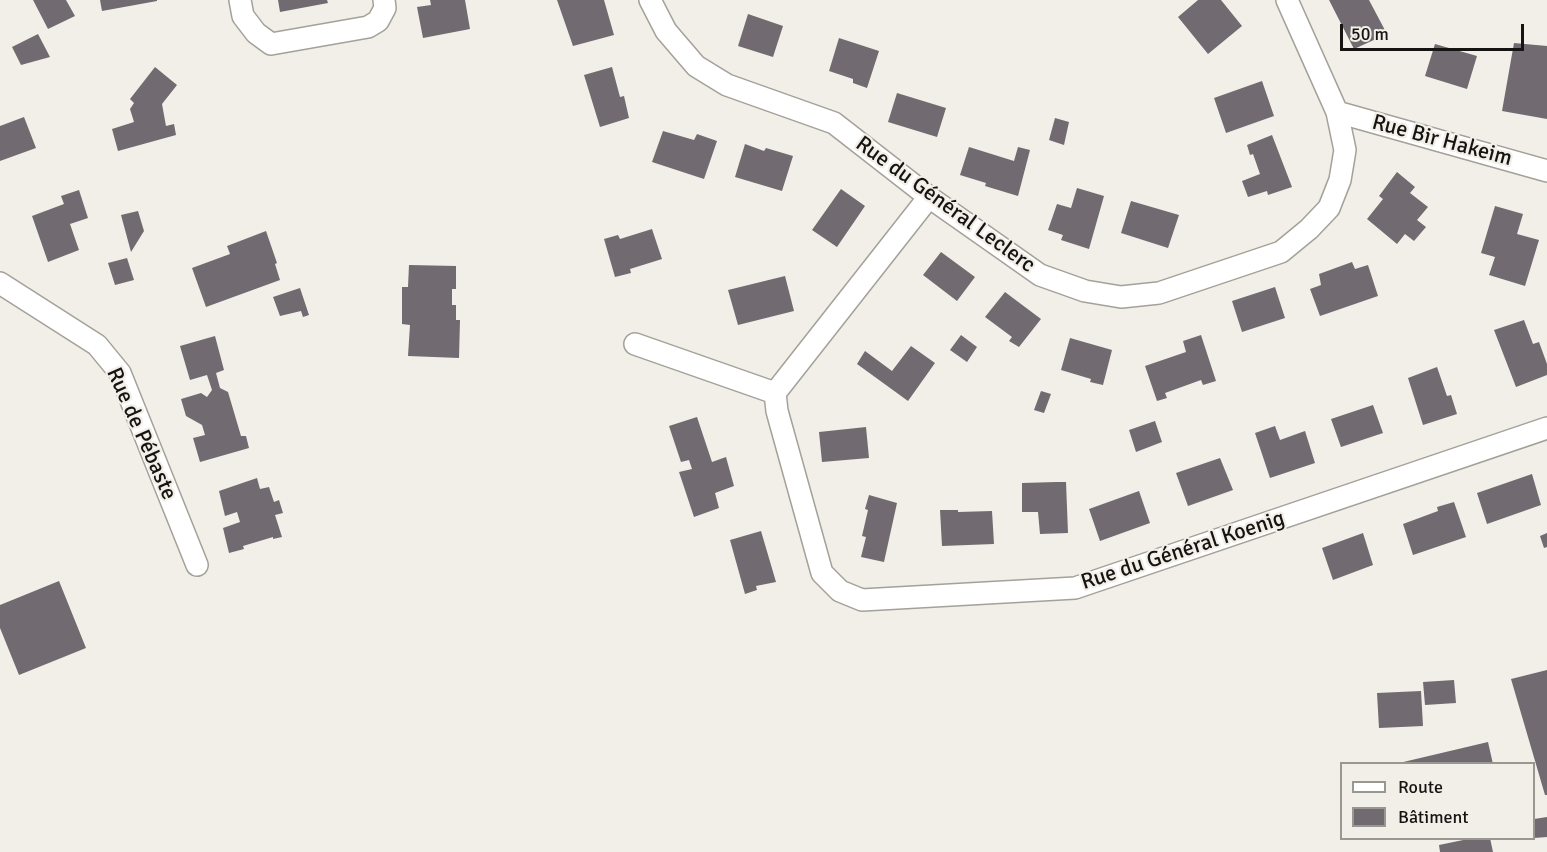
<!DOCTYPE html>
<html>
<head>
<meta charset="utf-8">
<style>
	body { margin:0 }
	#map { position:relative; width:1547px; height:852px; overflow:hidden; background:#f1efe7; font-family:Signika,sans-serif }
	canvas { display:block }
	.legend { position:absolute; left:1340px; top:762px; width:195px; height:78px; box-sizing:border-box; background:#f1efe7; border:2px solid #999792; margin:0; padding:8px 10px; list-style:none; font-size:18px; color:#151412 }
	.legend li { display:flex; align-items:center; gap:12px; height:30px }
	.legend b { width:30px; border:2px solid #999792 }
	.scale { position:absolute; left:1340px; top:24px; width:184px; height:27px; box-sizing:border-box; border:3px solid #151412; border-top:0; padding-left:8px; font-size:18px; line-height:21px; white-space:nowrap; color:#151412; -webkit-text-stroke:4px #f1efe7; paint-order:stroke }
</style>
</head>
<body>
<div id="map">
<canvas width="1547" height="852"></canvas>
<ul class="legend">
<li><b style="height:8px;background:#fff"></b>Route</li>
<li><b style="height:16px;background:#716b71"></b>Bâtiment</li>
</ul>
<div class="scale">50 m</div>
</div>
<script>
const ctx = document.querySelector('canvas').getContext('2d');
ctx.lineJoin = 'round';
function paint(path, color) { ctx.fillStyle = color; ctx.fill(path, 'evenodd'); }
const poly = rows => new Path2D(rows.map(r => 'M' + r).join(''));
function strokePath(path, color, width, dash) { ctx.strokeStyle = color; ctx.lineWidth = width; ctx.lineCap = dash ? 'butt' : 'round'; ctx.setLineDash(dash || []); ctx.stroke(path); }
function write(font, color, halo, rows, align = 'center') {
  ctx.font = font + ' Signika,sans-serif'; ctx.lineWidth = 4.5; ctx.setLineDash([]); ctx.textBaseline = 'middle'; ctx.strokeStyle = halo; ctx.fillStyle = color; for (const [text, x, y, turn = 0] of rows) {
    ctx.save(); ctx.translate(x, y); ctx.rotate((+turn || 0) * Math.PI / 180); ctx.textAlign = isNaN(turn) ? turn : align; if (halo) ctx.strokeText(text, 0, 0); ctx.fillText(text, 0, 0); ctx.restore();
  }
}
const building = poly([
	[33,0,66,0,75,16,48,29],
	[100,0,157,0,157,1,102,11],
	[278,0,327,0,328,3,280,12],
	[430,0,465,0,470,29,423,38,417,7,431,5],
	[557,0,604,0,614,35,573,46],
	[1198,0,1221,0,1242,26,1208,54,1178,17],
	[1329,0,1369,0,1387,34,1354,49],
	[748,14,783,26,773,57,738,46],
	[38,34,50,57,21,65,12,47],
	[839,38,879,51,867,88,853,83,853,79,829,71],
	[1514,43,1547,46,1547,119,1502,111],
	[1435,44,1477,56,1467,89,1425,76],
	[155,67,177,85,162,104,166,126,174,124,176,135,118,151,112,129,134,122,130,109,134,103,130,99],
	[612,67,620,97,624,96,629,118,600,127,584,75],
	[1262,81,1274,116,1226,133,1214,98],
	[897,93,946,108,937,137,888,122],
	[24,117,36,148,0,161,0,126],
	[1055,118,1069,122,1064,145,1049,140],
	[663,131,694,140,697,134,717,141,704,179,652,162],
	[1272,135,1292,187,1268,195,1267,191,1248,197,1242,181,1260,174,1253,154,1250,155,1247,145],
	[745,144,764,151,766,148,793,156,782,191,735,177],
	[969,147,1014,161,1018,147,1030,150,1018,196,985,186,986,183,960,175],
	[1397,172,1415,187,1410,193,1428,207,1417,220,1426,227,1414,241,1405,234,1397,244,1367,219,1383,199,1379,196],
	[1077,188,1104,196,1089,249,1061,240,1063,235,1048,230,1057,204,1071,208],
	[841,189,865,206,837,247,812,230],
	[79,190,88,218,70,224,79,250,48,262,32,216,64,204,61,196],
	[1131,201,1179,215,1168,248,1121,233],
	[1495,206,1523,214,1517,234,1539,240,1525,286,1489,275,1495,257,1481,253],
	[138,211,144,231,131,252,121,215],
	[652,229,662,259,630,269,631,273,615,277,604,239,618,235,620,239],
	[266,231,277,263,275,264,280,280,206,307,192,268,230,254,227,246],
	[941,252,975,277,957,301,923,275],
	[127,258,134,280,115,285,108,263],
	[1352,262,1355,269,1368,265,1378,296,1320,316,1310,289,1321,285,1319,274],
	[409,265,456,266,456,289,452,289,452,305,456,305,456,320,460,320,459,358,408,356,410,325,402,324,402,287,408,287],
	[785,276,794,311,738,325,728,290],
	[1275,287,1285,318,1242,332,1232,301],
	[300,288,309,315,303,317,301,311,280,316,273,297],
	[1005,292,1041,319,1019,347,1009,341,1012,337,985,317],
	[1524,320,1533,344,1539,342,1547,364,1547,375,1516,387,1494,330],
	[961,335,977,347,967,362,950,350],
	[1201,335,1216,381,1203,385,1201,380,1165,393,1167,398,1157,401,1145,366,1186,352,1183,341],
	[215,336,224,370,216,373,220,388,228,392,241,436,246,436,249,448,200,462,193,438,205,435,202,425,186,416,181,399,201,393,207,397,212,390,207,375,190,380,180,346],
	[1070,338,1112,350,1103,385,1090,382,1091,379,1061,370],
	[911,346,935,363,908,401,857,364,865,351,892,371],
	[1437,367,1447,396,1451,395,1457,414,1423,425,1408,378],
	[1041,391,1051,394,1044,413,1034,410],
	[1373,405,1383,433,1341,447,1331,419],
	[697,417,712,462,726,457,734,486,715,493,719,508,694,517,679,472,692,469,689,460,681,462,669,426],
	[1155,421,1162,442,1136,452,1129,430],
	[1275,426,1280,440,1305,431,1315,463,1270,478,1255,433],
	[866,427,869,458,822,462,819,432],
	[1220,458,1233,490,1188,506,1176,473],
	[1532,474,1541,505,1487,524,1477,493],
	[257,478,260,489,269,487,274,502,279,500,283,513,275,515,282,537,273,539,273,537,243,546,244,549,229,553,223,528,240,522,237,512,225,516,219,491],
	[1056,482,1066,482,1068,533,1040,534,1038,512,1022,512,1022,483],
	[1139,491,1150,523,1100,541,1089,509],
	[869,495,897,503,884,562,861,557,866,537,862,536,868,510,865,509],
	[1454,502,1466,537,1413,555,1403,524,1438,511,1437,507],
	[940,510,958,510,958,512,992,511,994,544,942,546],
	[761,531,776,582,756,586,757,590,745,594,730,540],
	[1363,533,1373,565,1333,580,1322,548],
	[1547,533,1547,547,1544,548,1540,536],
	[59,581,86,648,19,675,0,628,0,605],
	[1547,670,1547,795,1545,795,1511,679],
	[1454,680,1456,703,1425,705,1423,682],
	[1421,691,1423,726,1379,728,1377,693],
	[1488,742,1493,764,1399,764,1399,763],
	[1547,817,1547,837,1534,838,1534,819],
	[1473,838,1490,838,1493,852,1440,852,1439,845]
]);
const minor = poly([
	[240,0,243,16,256,33,271,44,368,27,378,21,385,8,384,0],
	[650,0,666,31,696,66,727,85,834,123,929,197,1040,275,1085,291,1121,297,1159,293,1281,252,1309,229,1329,208,1340,180,1345,150,1337,112,1287,0],
	[1337,112,1547,171],
	[0,283,97,345,120,373,197,565],
	[635,344,775,393,929,197],
	[775,393,777,411,822,573,840,591,862,600,1075,588,1547,428]
]);
const streetNames = [
	["Rue Bir Hakeim",1442,141,15],
	["Rue du Général Leclerc",945,205,36],
	["Rue de Pébaste",141,434,66],
	["Rue du Général Koenig",1183,551,-18]
];
paint(building, '#716b71');
strokePath(minor, '#a3a199', 24);
strokePath(minor, '#fff', 21);
write('22px', '#151412', '#f1efe7', streetNames);
</script>
</body>
</html>
